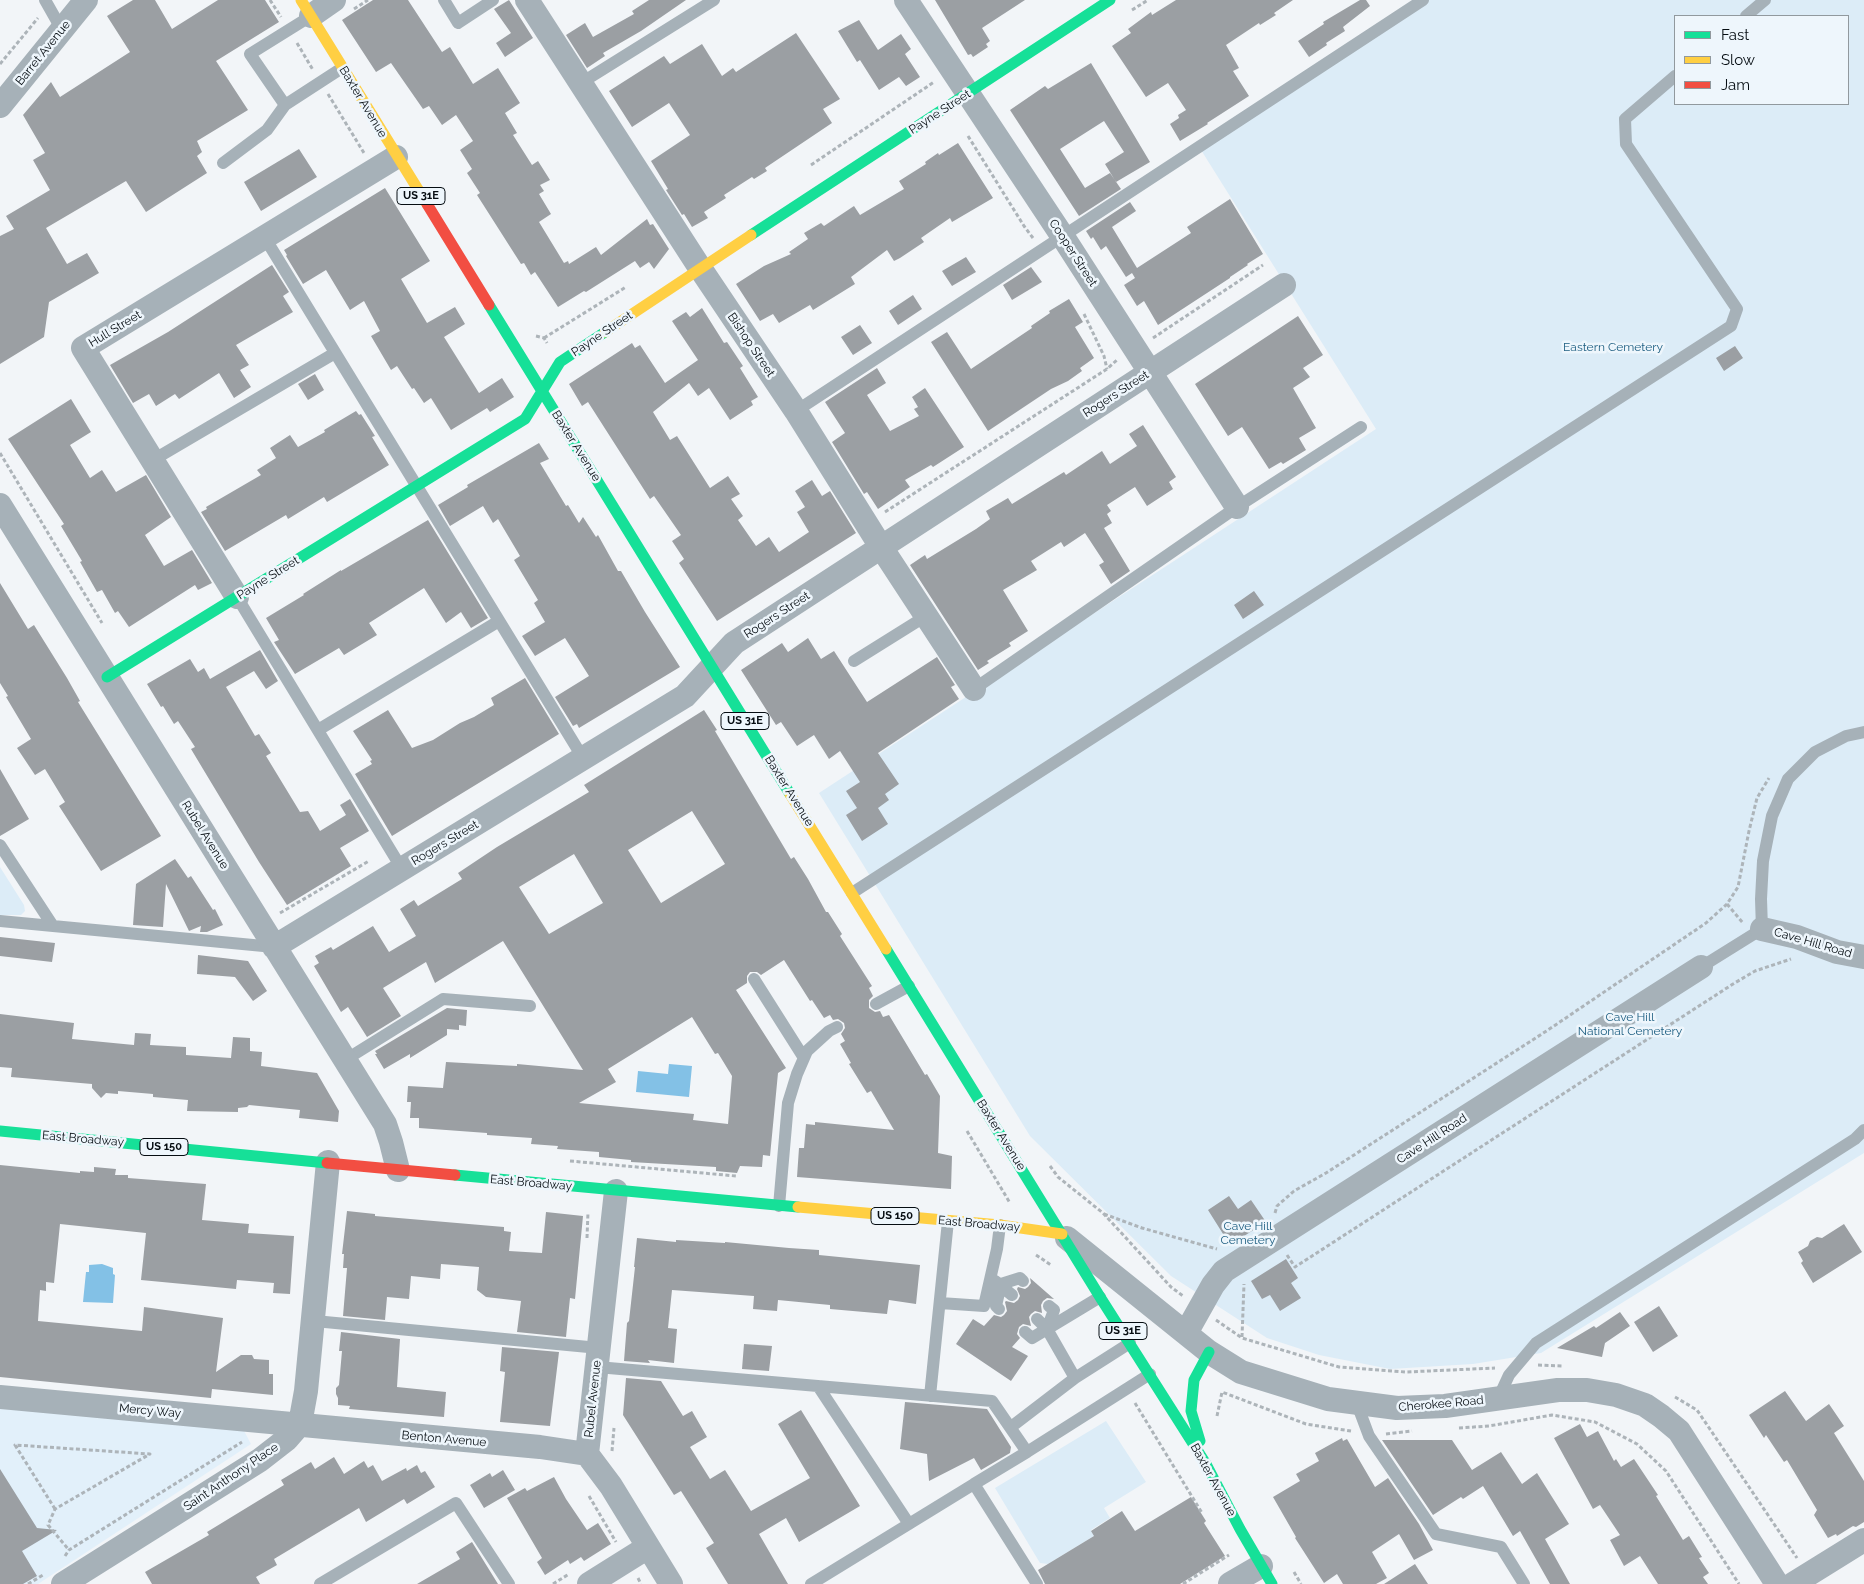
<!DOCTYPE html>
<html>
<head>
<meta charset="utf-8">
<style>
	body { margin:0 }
	#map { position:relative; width:1864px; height:1584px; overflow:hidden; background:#f2f5f8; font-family:Raleway,sans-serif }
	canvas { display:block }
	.legend { position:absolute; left:1674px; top:15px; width:175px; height:90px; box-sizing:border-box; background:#eef6fc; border:1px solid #91999e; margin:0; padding:6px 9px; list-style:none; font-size:15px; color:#060d12 }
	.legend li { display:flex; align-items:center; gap:10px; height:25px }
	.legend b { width:25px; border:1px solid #91999e }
</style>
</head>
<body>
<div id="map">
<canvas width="1864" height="1584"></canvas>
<ul class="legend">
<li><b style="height:6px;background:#16e098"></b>Fast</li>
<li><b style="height:6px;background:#ffcf43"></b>Slow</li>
<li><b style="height:6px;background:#f24e42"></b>Jam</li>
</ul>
</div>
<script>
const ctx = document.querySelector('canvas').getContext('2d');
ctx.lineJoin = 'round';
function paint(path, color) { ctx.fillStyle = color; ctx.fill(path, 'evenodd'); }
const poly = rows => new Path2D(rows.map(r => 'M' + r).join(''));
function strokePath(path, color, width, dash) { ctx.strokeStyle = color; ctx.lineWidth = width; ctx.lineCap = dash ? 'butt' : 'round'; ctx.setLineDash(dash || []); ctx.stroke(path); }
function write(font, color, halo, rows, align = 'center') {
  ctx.font = font + ' Raleway,sans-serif'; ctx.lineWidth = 5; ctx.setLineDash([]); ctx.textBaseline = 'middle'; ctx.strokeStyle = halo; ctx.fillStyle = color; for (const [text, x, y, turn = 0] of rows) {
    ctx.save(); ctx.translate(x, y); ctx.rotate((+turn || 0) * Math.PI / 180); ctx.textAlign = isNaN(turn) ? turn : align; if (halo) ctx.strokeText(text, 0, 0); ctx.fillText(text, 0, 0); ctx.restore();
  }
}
const built = poly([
	[0,1408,243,1429,251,1444,38,1584,0,1584]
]);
const green = poly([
	[1426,0,1864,0,1864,1153,1541,1353,1473,1364,1390,1369,1319,1355,1267,1338,1171,1276,1030,1136,819,793,1376,429,1201,150],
	[1675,16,1848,16,1848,104,1675,104],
	[0,867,24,905,25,911,21,915,0,915],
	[1106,1421,1146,1482,1104,1508,1110,1518,1091,1530,1094,1536,1048,1564,1040,1563,995,1488]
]);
const water = poly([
	[669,1064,692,1066,689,1097,636,1092,638,1071,668,1074],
	[102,1264,113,1268,113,1274,115,1275,113,1303,83,1302,86,1272,89,1272,89,1265]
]);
const building = poly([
	[133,0,155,0,172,29,218,0,265,0,279,22,216,61,248,110,197,141,202,152,197,156,207,173,146,212,126,181,46,228,67,264,87,253,99,273,49,302,44,337,0,364,0,236,14,229,6,216,50,190,33,160,45,153,23,115,51,82,60,97,130,52,107,16],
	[373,0,408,0,442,52,450,47,473,84,498,68,520,103,505,113,517,133,513,135,532,165,538,161,550,180,540,185,544,191,539,194,551,214,539,222,564,263,568,261,569,264,596,247,601,255,647,219,650,225,653,224,669,249,654,269,649,262,640,268,635,261,586,292,584,291,558,307,535,272,531,275,524,263,521,264,477,195,480,193,467,173,472,169,460,150,473,141,456,115,442,125,429,106,423,109,391,63,376,72,342,20],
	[509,0,533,38,505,57,496,43,511,33,494,9],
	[649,0,686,0,641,31,603,53,605,56,587,68,566,35,585,23,593,37,634,14,632,11],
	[935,0,1025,0,982,28,990,41,986,44,988,47,973,57,971,54,968,55],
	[1176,0,1293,0,1274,13,1276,15,1260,25,1259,23,1226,45,1239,68,1233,71,1249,96,1207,123,1208,124,1180,141,1170,124,1179,118,1178,115,1186,110,1168,83,1146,97,1112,46,1131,33,1128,29,1151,12,1152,15],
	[1360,0,1366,0,1370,6,1343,27,1345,31,1326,43,1327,45,1309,57,1298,41,1324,24,1323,22],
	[859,20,878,50,901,34,911,49,905,54,920,77,906,86,899,77,879,90,860,60,857,62,838,31],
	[796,33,840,99,823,109,832,123,765,168,767,171,754,179,752,177,724,195,726,198,704,212,708,218,692,227,684,214,682,215,666,190,668,189,651,161,690,135,669,103,632,127,609,91,664,56,670,64,702,44,722,76,733,68,736,72],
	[1091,63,1150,162,1116,182,1105,164,1124,152,1104,121,1060,149,1085,188,1110,173,1121,189,1079,216,1010,110,1045,86,1048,89],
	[958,143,993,198,952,222,950,218,921,238,924,242,900,258,894,261,887,250,851,277,855,284,813,310,810,305,779,323,773,314,760,321,736,284,764,266,791,254,789,252,808,239,804,233,821,223,824,226,854,206,860,215,904,189,899,181,926,164,925,162,938,153,939,155],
	[299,149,317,177,261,211,244,182],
	[385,188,430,261,401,279,427,323,455,307,465,324,444,337,479,393,502,378,514,397,490,412,487,408,451,430,431,398,424,403,414,388,412,389,397,366,391,370,371,336,380,331,364,301,350,310,326,270,303,284,286,256,287,255,284,250],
	[1230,199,1263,254,1247,264,1248,265,1230,277,1230,278,1158,325,1144,301,1137,306,1124,285,1135,278,1132,273,1126,277,1106,246,1101,250,1093,237,1091,239,1086,231,1130,202,1136,211,1112,227,1137,268,1191,233,1187,227],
	[966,257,976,272,952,286,942,271],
	[272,265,289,292,283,296,293,312,236,345,249,365,240,370,251,387,234,398,219,373,179,399,175,394,156,406,149,394,133,403,110,365,168,332],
	[1031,267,1042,282,1012,300,1003,285],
	[913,295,922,309,898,325,889,311],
	[1069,299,1083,322,1075,327,1094,358,1080,368,1082,371,1068,381,1051,389,988,431,931,342,947,332,971,369,1032,328,1031,326,1050,313,1049,311],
	[702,308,724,343,727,342,743,366,740,368,758,397,751,401,753,405,730,420,709,388,698,396,689,383,653,412,670,440,677,436,710,488,728,476,740,494,731,499,743,516,738,520,756,546,769,537,779,552,809,532,797,512,805,507,795,491,812,480,822,496,830,491,856,533,717,621,679,563,684,559,672,541,681,535,654,496,650,499,588,402,582,406,569,384,632,343,635,348,640,345,665,383,698,360,672,321,686,312,690,317],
	[1298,316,1323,355,1303,368,1310,377,1293,388,1316,428,1299,438,1306,450,1283,464,1281,462,1269,469,1242,427,1228,436,1195,384],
	[860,325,872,343,853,355,841,337],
	[1735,346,1743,358,1724,371,1716,358],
	[877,368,886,383,867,395,890,431,919,416,914,409,918,407,912,397,925,388,964,447,933,467,931,465,905,480,910,487,878,509,867,492,864,494,832,442,845,433,825,402],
	[315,374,324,390,308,400,298,384],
	[71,399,91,432,70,445,90,478,102,470,116,492,146,475,171,517,145,535,164,566,192,550,212,583,198,590,195,585,129,627,118,611,115,613,102,590,97,592,80,562,82,561,61,526,64,524,8,439],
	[356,411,359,415,361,414,375,436,372,437,389,465,327,502,324,497,288,519,286,515,225,551,201,512,207,509,206,507,261,475,257,470,276,458,270,448,290,435,298,447,325,432,324,430],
	[1143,425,1176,477,1169,482,1173,489,1147,506,1135,487,1107,505,1111,511,1107,514,1112,523,1104,528,1130,571,1111,584,1099,565,1104,562,1085,533,1064,547,1061,542,1031,561,1037,570,1003,590,1028,631,1009,643,1011,646,987,661,989,663,978,670,910,565,925,555,927,559,976,529,990,519,986,511,1008,498,1012,504,1064,472,1066,475,1102,451,1110,464,1137,446,1129,434],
	[539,443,549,459,540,463,566,506,568,505,579,523,583,517,596,537,598,535,618,571,621,571,645,612,680,667,579,728,577,724,573,726,555,697,589,676,565,638,535,656,522,636,545,622,534,603,538,600,514,560,520,556,498,519,493,523,483,506,450,526,438,505,468,487,467,485],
	[428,520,488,618,471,628,461,612,446,623,424,588,369,623,377,635,344,655,339,648,295,674,274,642,279,640,266,618,304,595,303,594,341,570,341,571],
	[0,583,28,629,34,625,67,678,80,701,78,702,161,836,101,871,59,806,65,802,45,769,35,775,17,748,31,739,6,697,8,696,0,683],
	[1254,591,1264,605,1243,619,1234,605],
	[808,638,821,659,834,651,867,702,937,657,955,685,951,687,959,699,878,753,899,784,885,794,889,800,878,808,888,824,862,841,846,815,857,808,846,791,860,782,840,751,829,759,814,735,797,746,781,722,776,725,741,670,782,643,788,652],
	[260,650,278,681,266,689,254,671,226,687,255,736,259,734,271,753,266,756,300,812,308,811,320,831,346,815,340,805,350,799,369,831,340,848,351,866,287,905,259,862,203,769,191,749,195,747,178,721,174,724,163,706,161,707,147,684,190,659,198,672,204,668,210,679],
	[525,678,559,734,392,836,355,774,372,764,370,761,372,760,353,731,388,710,412,748,433,740,460,723,474,717,494,705,491,698],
	[704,710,717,730,715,731,791,859,794,857,808,879,826,912,828,912,842,934,840,936,872,986,869,988,873,996,869,1000,869,1008,875,1012,880,1011,883,1017,889,1015,925,1075,927,1074,940,1096,938,1153,952,1156,951,1189,797,1177,799,1148,804,1148,806,1124,815,1125,815,1122,894,1130,871,1091,867,1093,849,1064,851,1063,840,1044,845,1041,841,1034,845,1028,844,1023,838,1019,833,1020,830,1015,824,1018,812,1000,810,1001,784,960,761,975,757,972,750,972,747,976,747,983,736,990,786,1068,778,1073,770,1156,763,1155,762,1167,740,1166,737,1173,716,1171,716,1167,631,1162,631,1160,599,1157,599,1152,557,1149,558,1146,531,1144,532,1138,487,1135,487,1133,419,1128,419,1118,410,1118,411,1102,407,1102,408,1086,443,1088,446,1062,517,1066,517,1064,583,1070,503,941,435,983,426,962,383,988,401,1016,367,1037,348,1007,341,1012,314,966,319,963,315,956,331,947,333,950,373,926,389,952,416,936,400,909,414,900,418,906,462,879,458,873,497,847,589,792,584,785],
	[692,811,725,864,661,903,628,850],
	[574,854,603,903,549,934,519,887],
	[692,1017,715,1054,718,1053,732,1076,728,1124,693,1120,694,1114,579,1103,616,1082,608,1069],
	[0,769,29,819,0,836],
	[175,859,188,878,191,876,213,910,215,909,223,925,207,932,200,932,201,926,189,931,166,884,163,927,133,925,136,884],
	[0,937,55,943,52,962,0,956],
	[198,955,248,961,267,991,253,1001,235,977,197,974],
	[447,1008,467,1010,466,1026,459,1025,459,1030,447,1029,447,1035,410,1058,410,1054,384,1069,375,1054,377,1054,375,1051],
	[0,1014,74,1023,72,1039,134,1045,135,1033,151,1034,150,1045,186,1047,186,1055,231,1058,233,1037,250,1038,250,1051,262,1052,261,1066,317,1073,339,1111,338,1122,299,1118,300,1110,249,1105,247,1107,238,1108,238,1112,187,1111,188,1100,153,1097,153,1094,118,1091,118,1094,106,1093,101,1098,92,1088,92,1084,11,1077,12,1068,0,1067],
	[0,1165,80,1173,80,1171,94,1172,94,1167,116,1169,115,1175,128,1175,128,1178,206,1184,202,1220,249,1224,248,1233,294,1236,290,1294,273,1293,274,1283,237,1280,236,1289,141,1280,146,1233,60,1224,54,1283,46,1282,46,1291,40,1290,38,1321,142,1331,144,1307,223,1318,216,1372,241,1355,252,1355,254,1359,269,1360,269,1374,273,1374,273,1395,212,1389,211,1398,0,1377],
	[1229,1196,1238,1209,1251,1200,1266,1222,1230,1245,1208,1210],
	[347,1211,375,1214,375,1216,504,1227,504,1231,511,1232,509,1251,542,1253,546,1212,583,1216,575,1299,570,1298,566,1337,517,1332,521,1301,486,1297,477,1290,479,1267,441,1264,440,1279,411,1276,409,1299,387,1297,385,1320,343,1316,347,1268,343,1268,344,1254,342,1254],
	[1844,1224,1862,1252,1813,1283,1801,1263,1803,1261,1798,1252,1808,1246,1810,1241,1817,1237,1822,1238],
	[637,1238,676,1242,676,1240,725,1243,725,1242,789,1248,819,1250,819,1255,920,1265,916,1304,889,1300,887,1314,830,1309,830,1305,778,1300,777,1311,753,1309,754,1296,672,1290,668,1328,677,1329,674,1363,648,1360,650,1363,624,1361,627,1323,629,1321,635,1267,634,1267],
	[1286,1259,1298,1278,1291,1283,1301,1298,1280,1311,1270,1295,1262,1299,1251,1281],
	[1030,1278,1054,1299,1047,1298,1043,1301,1041,1305,1042,1313,1035,1311,1031,1314,1029,1317,1031,1326,1023,1324,1019,1327,1017,1334,1020,1338,1012,1347,1028,1356,1011,1381,956,1344,973,1319,984,1326,994,1315,1001,1317,1004,1315,1007,1311,1005,1302,1006,1301,1014,1303,1018,1300,1020,1296,1017,1289,1018,1287,1025,1289,1028,1287,1031,1283],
	[1659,1306,1678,1336,1653,1352,1634,1322],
	[1620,1312,1630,1326,1605,1343,1602,1357,1557,1348,1594,1326,1596,1328],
	[341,1332,400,1339,397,1387,446,1392,444,1417,349,1409,350,1406,338,1405,338,1398,336,1394,336,1388,339,1385,342,1351,339,1351],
	[744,1344,772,1346,769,1371,742,1369],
	[502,1347,559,1352,550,1426,500,1422,505,1372,500,1371],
	[626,1378,661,1381,683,1416,692,1411,707,1437,690,1447,710,1479,725,1470,751,1511,810,1478,778,1424,801,1410,860,1506,799,1542,786,1518,759,1534,788,1584,728,1584,706,1548,714,1543,681,1491,674,1495,623,1415],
	[1785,1391,1806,1421,1829,1404,1844,1426,1834,1433,1864,1481,1864,1522,1856,1527,1853,1526,1837,1536,1836,1534,1828,1538,1814,1515,1817,1510,1787,1460,1784,1462,1766,1435,1764,1438,1749,1415],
	[905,1402,987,1409,1011,1447,1010,1453,981,1470,974,1458,929,1481,927,1454,900,1449],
	[1580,1424,1587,1437,1598,1431,1614,1461,1616,1459,1621,1467,1634,1459,1658,1495,1656,1496,1683,1540,1689,1536,1702,1557,1699,1558,1709,1573,1703,1577,1708,1584,1658,1584,1640,1556,1624,1566,1610,1540,1620,1535,1600,1505,1593,1509,1554,1438],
	[1342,1438,1343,1441,1347,1439,1375,1487,1388,1478,1419,1524,1433,1550,1414,1560,1399,1534,1372,1552,1387,1578,1376,1584,1343,1584,1337,1574,1324,1583,1295,1538,1296,1537,1273,1497,1300,1481,1296,1474,1319,1461,1315,1453],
	[1382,1440,1452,1440,1472,1470,1501,1452,1522,1484,1537,1473,1569,1524,1545,1539,1570,1584,1550,1584,1520,1531,1513,1536,1483,1486,1463,1499,1461,1497,1433,1515],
	[334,1457,344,1474,364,1461,368,1468,373,1465,382,1481,406,1468,407,1471,417,1465,421,1473,425,1471,435,1487,407,1504,404,1499,366,1522,359,1508,274,1559,277,1565,256,1577,260,1584,152,1584,145,1572,209,1535,207,1532,284,1485,281,1480,311,1462,315,1469],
	[0,1469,37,1528,57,1530,22,1551,37,1576,23,1584,0,1584],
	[503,1470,515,1490,484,1508,470,1485,490,1473,492,1477],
	[554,1477,566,1499,587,1530,598,1523,611,1544,584,1561,581,1557,570,1564,568,1560,545,1575,537,1562,542,1558,507,1498,525,1488,527,1491],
	[1191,1497,1206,1521,1204,1523,1225,1556,1180,1584,1045,1584,1038,1570,1094,1536,1091,1531,1122,1511,1135,1531],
	[472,1542,498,1584,417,1584,460,1559,456,1552],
	[1415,1564,1428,1584,1384,1584]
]);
const path = poly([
	[270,0,281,17],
	[354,9,368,0],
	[1132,10,1148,0],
	[297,43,313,70],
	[0,64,38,18],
	[328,94,364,153],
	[968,136,1024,226,1033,238],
	[811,165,934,82],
	[1084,314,1104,356,1107,369],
	[536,336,544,338,547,343],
	[544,338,626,287],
	[1153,338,1263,265],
	[0,453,102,623],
	[885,512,1107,369,1118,359],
	[1727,904,1743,923],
	[280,913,369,861],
	[967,1131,1010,1203],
	[570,1161,736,1176],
	[1050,1166,1058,1177,1103,1213,1171,1287,1183,1296],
	[1275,1213,1277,1206,1294,1191,1326,1173,1548,1030,1706,923,1727,904,1738,887,1749,831,1757,798,1769,778],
	[1104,1214,1142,1228,1217,1249],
	[587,1238,588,1212],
	[1036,1255,1051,1265],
	[1287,1255,1295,1267,1733,984,1755,971,1791,959],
	[1216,1320,1242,1338,1339,1367,1406,1372,1495,1368],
	[1242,1337,1244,1284],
	[1538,1365,1562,1366],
	[1675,1397,1697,1410,1797,1558],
	[1135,1403,1202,1513],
	[1217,1416,1222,1392,1306,1424,1351,1431],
	[1459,1428,1489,1426,1552,1415,1595,1422,1637,1444,1666,1471,1739,1584],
	[1386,1434,1412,1431],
	[612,1451,614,1428],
	[589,1496,616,1542],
	[55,1509,15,1445,150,1454,55,1509,48,1525,69,1550],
	[65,1556,69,1550,242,1442],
	[1294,1572,1301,1584],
	[638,1578,641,1584],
	[28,1584,43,1575],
	[553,1584,569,1574],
	[1183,1584,1229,1555]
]);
const lane = poly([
	[45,0,62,30],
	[444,0,458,23,493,0],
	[1746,16,1765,0],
	[581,83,714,0],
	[285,105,342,68],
	[223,163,267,130,285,105,250,54,311,16],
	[265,238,583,758],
	[796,411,1423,0],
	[153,460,335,353],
	[237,597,402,869],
	[854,661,926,616],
	[974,689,1237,507,1361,427],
	[318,730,499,621],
	[0,845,53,926],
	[852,893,1731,326,1737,309,1626,144,1625,119,1675,76],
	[0,921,274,947],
	[1701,967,1762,929,1761,899,1763,861,1772,816,1788,779,1815,752,1846,736,1864,732],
	[754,979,804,1058],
	[876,1004,909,986],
	[345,1060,443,999,530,1006],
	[779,1206,788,1103,797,1074,807,1051,829,1031,837,1027],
	[995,1281,1012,1295],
	[940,1303,984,1306,997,1249,1000,1225],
	[999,1309,996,1306,1001,1284,1020,1278,1023,1281],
	[313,1319,325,1322,599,1348],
	[1037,1319,1047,1329,1100,1297],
	[1047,1329,1075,1378,1130,1343],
	[1025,1332,1032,1338,1047,1329,1054,1310,1049,1306],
	[597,1367,992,1401,1027,1452,1150,1374],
	[818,1386,909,1524],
	[930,1396,948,1221],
	[1498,1399,1509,1375,1536,1343,1855,1139,1864,1130],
	[1357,1404,1369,1436,1436,1534,1501,1547,1524,1584],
	[1011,1427,1075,1378],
	[974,1484,1027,1452],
	[320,1584,456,1503,509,1584],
	[811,1584,974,1484,1037,1584]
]);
const street = poly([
	[527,0,700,268,796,411,881,547,974,689],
	[906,0,1063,237,1237,507],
	[311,16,334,0],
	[0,106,86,0],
	[0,505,385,1124,391,1142,398,1170],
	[237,597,83,348,396,157],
	[1762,929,1797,937,1837,952,1864,957],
	[274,947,685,696,734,643,1284,285],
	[616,1191,587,1454,611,1486,671,1584],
	[1067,1238,1209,1352,1241,1372,1328,1399,1397,1408,1445,1406,1558,1390,1587,1390,1616,1395,1645,1405,1661,1416,1679,1431,1777,1584],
	[1186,1333,1213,1285,1224,1271,1701,967],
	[0,1397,540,1447,587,1454],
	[63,1584,260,1460,287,1439,300,1424,306,1391,328,1162],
	[589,1584,648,1547],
	[1230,1584,1261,1566],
	[1793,1584,1864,1540]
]);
const fast = poly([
	[751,235,1110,0],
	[489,305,790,794],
	[107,677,525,419,560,362,605,332],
	[886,949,1100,1297,1206,1464,1240,1529,1272,1584],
	[0,1131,327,1163],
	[455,1175,798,1207],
	[1200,1441,1191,1411,1194,1380,1209,1352]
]);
const slow = poly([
	[301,0,427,204],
	[605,332,751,235],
	[790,794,886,949],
	[798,1207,1000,1225,1062,1234]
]);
const jam = poly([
	[427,204,489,305],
	[327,1163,455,1175]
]);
const shields = [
	[421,196,48],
	[745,721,48],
	[164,1147,48],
	[895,1216,48],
	[1123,1331,48]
];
const shieldNames = [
	["US 31E",421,196],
	["US 31E",745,721],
	["US 150",164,1147],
	["US 150",895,1216],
	["US 31E",1123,1331]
];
const streetNames = [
	["Barret Avenue",43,53,-51],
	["Baxter Avenue",363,102,59],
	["Payne Street",940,112,-33],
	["Cooper Street",1073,253,57],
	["Hull Street",115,329,-31],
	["Payne Street",602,334,-34],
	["Bishop Street",751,345,56],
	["Rogers Street",1116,394,-33],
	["Baxter Avenue",576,446,58],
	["Payne Street",268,578,-32],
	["Rogers Street",777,615,-33],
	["Baxter Avenue",789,791,58],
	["Rubel Avenue",205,835,58],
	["Rogers Street",445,843,-31],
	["Cave Hill Road",1813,943,16],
	["Baxter Avenue",1001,1135,58],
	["East Broadway",83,1139,5],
	["Cave Hill Road",1432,1139,-33],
	["East Broadway",531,1183,5],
	["East Broadway",979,1224,5],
	["Rubel Avenue",593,1399,-84],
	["Cherokee Road",1441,1404,-5],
	["Mercy Way",150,1411,5],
	["Benton Avenue",444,1439,5],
	["Saint Anthony Place",231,1477,-34],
	["Baxter Avenue",1213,1480,61]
];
const parkNames = [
	["Eastern Cemetery",1613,347],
	["Cave Hill",1630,1017],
	["National Cemetery",1630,1031],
	["Cave Hill",1248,1226],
	["Cemetery",1248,1240]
];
paint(built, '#e2f0fa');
paint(green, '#dcecf7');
paint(water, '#83c1e6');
paint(building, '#9b9fa3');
strokePath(path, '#adb4b9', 3, [4, 2.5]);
strokePath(lane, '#a6b1b8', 12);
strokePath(street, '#a6b1b8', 24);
strokePath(fast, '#16e098', 11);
strokePath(slow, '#ffcf43', 11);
strokePath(jam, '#f24e42', 11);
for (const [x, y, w] of shields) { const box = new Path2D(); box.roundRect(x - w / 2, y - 8.5, w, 17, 4); ctx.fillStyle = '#eef6fc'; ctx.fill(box); strokePath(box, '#060d12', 1); }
write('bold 11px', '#060d12', null, shieldNames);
write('12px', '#060d12', '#eef6fc', streetNames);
write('12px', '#1c5d80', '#eef6fc', parkNames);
</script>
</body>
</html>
